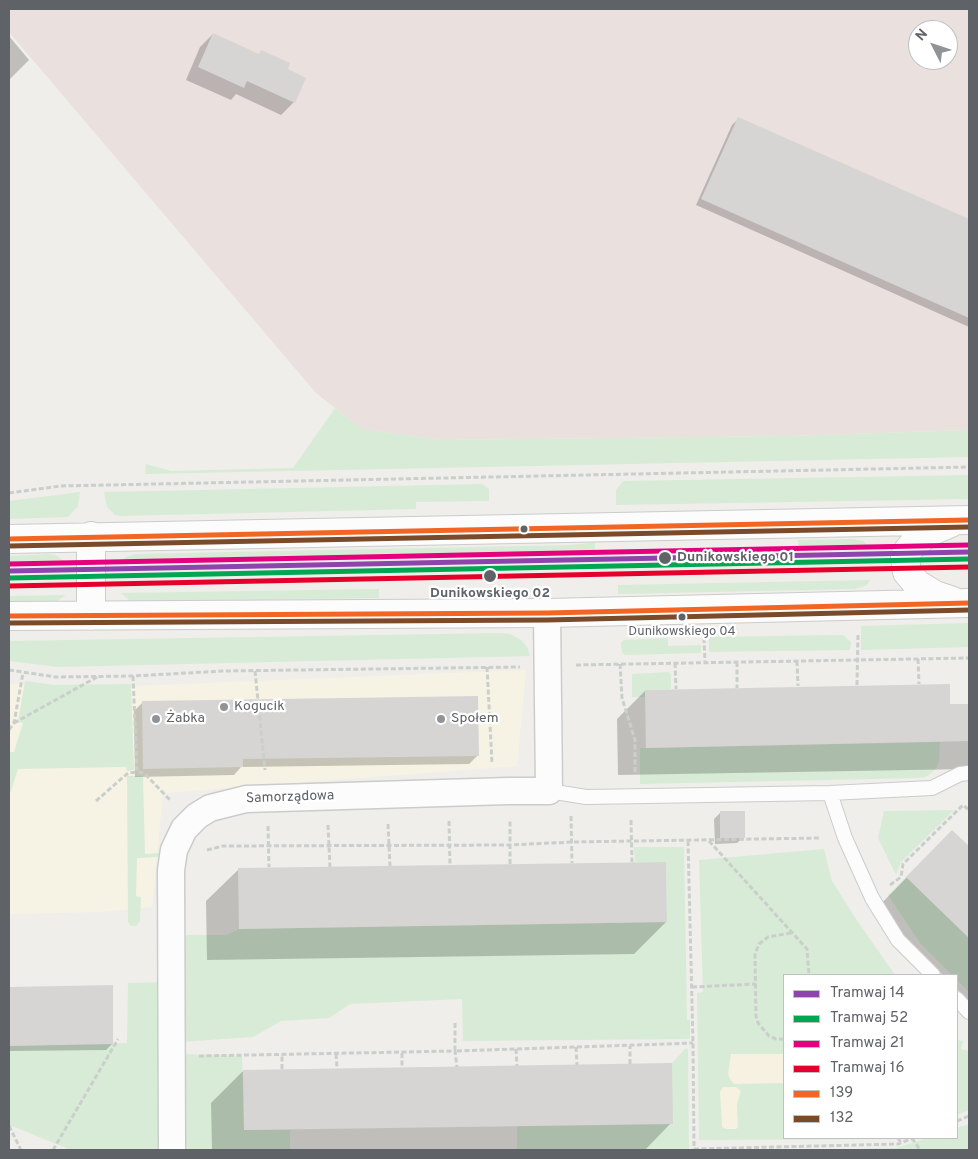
<!DOCTYPE html>
<html>
<head>
<meta charset="utf-8">
<style>
	body { margin:0 }
	#map { position:relative; width:978px; height:1159px; overflow:hidden; background:#efeeea; font-family:Overpass,sans-serif }
	canvas { display:block }
	.frame { position:absolute; inset:0; border:10px solid #5f6368; pointer-events:none }
	.legend { position:absolute; left:783px; top:974px; width:175px; height:165px; box-sizing:border-box; background:#fff; border:1px solid #bfc1c3; margin:0; padding:6px 9px; list-style:none; font-size:15px; color:#5f6368 }
	.legend li { display:flex; align-items:center; gap:10px; height:25px }
	.legend b { width:25px; border:1px solid #bfc1c3 }
	.north { position:absolute; left:908px; top:20px; width:50px; height:50px; box-sizing:border-box; background:#fff; border:1px solid #bfc1c3; border-radius:50%; rotate:311deg; font-size:14px; font-weight:700; line-height:20px; text-align:center; color:#5f6368 }
	.north::after { content:''; display:block; margin:auto; width:18px; height:22px; background:#919496; clip-path:polygon(50% 0,100% 100%,50% 72%,0 100%) }
</style>
</head>
<body>
<div id="map">
<canvas width="978" height="1159"></canvas>
<div class="frame"></div>
<ul class="legend">
<li><b style="height:6px;background:#8e44ad"></b>Tramwaj 14</li>
<li><b style="height:6px;background:#00a651"></b>Tramwaj 52</li>
<li><b style="height:6px;background:#e5007d"></b>Tramwaj 21</li>
<li><b style="height:6px;background:#e4002b"></b>Tramwaj 16</li>
<li><b style="height:6px;background:#f26522"></b>139</li>
<li><b style="height:6px;background:#7a4b2a"></b>132</li>
</ul>
<div class="north">N</div>
</div>
<script>
const ctx = document.querySelector('canvas').getContext('2d');
ctx.lineJoin = 'round';
function paint(path, color) { ctx.fillStyle = color; ctx.fill(path, 'evenodd'); }
const poly = rows => new Path2D(rows.map(r => 'M' + r).join(''));
function strokePath(path, color, width, dash) { ctx.strokeStyle = color; ctx.lineWidth = width; ctx.lineCap = dash ? 'butt' : 'round'; ctx.setLineDash(dash || []); ctx.stroke(path); }
function write(font, color, halo, rows, align = 'center') {
  ctx.font = font + ' Overpass,sans-serif'; ctx.lineWidth = 4.5; ctx.setLineDash([]); ctx.textBaseline = 'middle'; ctx.strokeStyle = halo; ctx.fillStyle = color; for (const [text, x, y, turn = 0] of rows) {
    ctx.save(); ctx.translate(x, y); ctx.rotate((+turn || 0) * Math.PI / 180); ctx.textAlign = isNaN(turn) ? turn : align; if (halo) ctx.strokeText(text, 0, 0); ctx.fillText(text, 0, 0); ctx.restore();
  }
}
const commercial = poly([
	[526,670,517,766,163,793,152,907,100,912,9,914,9,684,84,688]
]);
const medical = poly([
	[9,9,969,9,969,430,791,436,439,440,362,429,316,393,9,32],
	[918,30,948,30,948,60,918,60]
]);
const green = poly([
	[335,408,362,429,439,440,791,436,969,430,969,457,145,474,146,464,171,471,293,468],
	[969,475,969,499,616,505,616,490,623,481],
	[482,484,489,489,489,501,416,502,416,509,120,516,115,515,107,507,104,492],
	[80,492,78,506,68,517,9,519,9,501],
	[853,539,863,541,870,547,799,548,798,540],
	[595,542,595,552,122,561,126,557,135,554,572,545],
	[49,554,56,555,65,562,9,563,9,556],
	[870,580,867,585,855,589,618,594,618,585],
	[379,589,379,598,138,602,130,601,121,593],
	[66,595,53,604,9,604,9,596],
	[969,623,969,647,861,650,861,626],
	[500,633,510,634,521,640,527,647,530,656,58,667,9,661,9,641],
	[843,635,851,642,850,650,709,652,709,637],
	[668,638,668,646,701,645,701,653,625,655,622,652,621,643,624,640],
	[669,672,671,675,671,689,645,690,645,697,632,697,632,674],
	[25,681,55,685,131,684,134,770,127,771,126,767,18,769,9,797,9,768,10,762,9,761,9,752,14,752,23,723,18,722],
	[940,742,939,761,936,769,926,777,918,778,640,784,640,748],
	[127,776,143,776,145,854,159,853,159,857,137,858,136,896,141,897,140,921,136,926,131,926,128,922],
	[954,810,901,862,896,875,878,838,884,811],
	[634,847,684,847,687,1020,690,1020,690,1038,688,1039,463,1041,462,999,350,1004,329,1018,281,1021,253,1037,180,1042,179,935,226,935,239,929,667,922,666,862,635,862],
	[824,849,832,881,856,919,895,975,784,975,784,1138,894,1138,895,1139,699,1140,697,993,703,992,699,860],
	[906,877,969,938,969,992,957,980,957,975,952,975,920,943,888,895],
	[165,982,165,1150,66,1150,66,1148,12,1126,9,1133,9,1046,127,1043,128,983],
	[957,1040,963,1041,961,1049,969,1051,969,1110,957,1115],
	[686,1048,688,1050,689,1150,517,1150,517,1126,672,1063],
	[179,1054,242,1056,244,1130,290,1130,290,1150,180,1150],
	[969,1124,969,1150,812,1150,896,1148,928,1138,957,1138,957,1128]
]);
const sand = poly([
	[731,1054,784,1054,784,1083,734,1084,730,1079,728,1074],
	[723,1087,736,1087,741,1091,737,1104,738,1127,736,1129,726,1129,722,1127,720,1092]
]);
const shadow = poly([
	[213,34,287,70,294,102,281,115,236,94,231,100,186,80,200,47],
	[9,36,29,60,9,80],
	[738,119,969,220,969,327,696,205,732,125],
	[645,691,969,705,969,769,618,775,617,719],
	[143,702,478,755,469,764,241,767,234,775,135,777,134,711],
	[720,813,744,837,737,843,715,844,714,819],
	[952,831,969,848,969,1001,957,989,957,975,943,975,875,910],
	[239,869,666,922,634,954,207,960,206,901],
	[111,986,112,1044,106,1050,9,1051,9,988],
	[243,1071,671,1123,645,1150,212,1150,211,1103]
]);
const building = poly([
	[213,33,259,54,261,50,290,63,288,69,306,78,295,103,247,81,244,88,198,67],
	[738,117,969,219,969,318,701,199],
	[950,684,950,704,969,704,969,741,646,748,645,690],
	[478,696,479,756,243,759,243,767,143,769,142,701],
	[720,811,745,811,745,838,720,838],
	[952,830,969,846,969,938,906,877],
	[666,862,667,922,239,929,238,868],
	[113,985,113,1044,9,1046,9,987],
	[672,1063,673,1124,244,1130,243,1070]
]);
const path = poly([
	[9,493,60,486,969,467],
	[704,638,705,663],
	[918,659,919,684],
	[797,661,798,686],
	[737,662,737,688],
	[675,663,676,689],
	[620,664,622,698,635,740,635,774],
	[576,665,969,658],
	[487,667,492,763],
	[9,670,56,677,133,676,224,671,520,667],
	[255,671,265,770],
	[133,676,137,772,144,773,171,801],
	[857,685,858,635],
	[14,723,97,677],
	[9,730,14,723,23,673],
	[96,801,128,773,137,772],
	[571,816,572,863],
	[631,820,632,862],
	[449,821,450,865],
	[388,824,390,866],
	[328,825,330,867],
	[268,826,269,867],
	[688,841,693,1043,694,1150],
	[709,841,807,949,809,975],
	[207,850,223,846,510,845,572,842,820,838],
	[510,864,510,820],
	[890,885,901,877,903,864,963,805,969,810],
	[692,987,756,984],
	[455,1023,455,1051,693,1043],
	[784,1039,776,1039,769,1036,758,1023,756,1016,755,954,759,944,768,937,791,933],
	[576,1047,577,1065],
	[516,1049,517,1066],
	[402,1053,402,1067],
	[336,1054,337,1068],
	[199,1056,455,1051,457,1067],
	[630,1064,630,1046],
	[282,1069,282,1055],
	[957,1121,969,1116],
	[9,1126,21,1150],
	[898,1138,901,1143],
	[912,1138,920,1150],
	[694,1149,898,1144,913,1138],
	[53,1150,118,1039]
]);
const service = poly([
	[549,791,586,797,830,793,932,788,960,774,969,773],
	[830,793,845,838,872,898,898,940,933,975],
	[957,999,969,1012]
]);
const minor = poly([
	[172,1150,171,870,174,850,184,829,197,816,210,808,246,799,508,791,549,791,547,613]
]);
const tertiary = poly([
	[951,523,930,532,914,543,906,553,905,558,907,572,917,584,935,595,953,601],
	[9,539,969,520],
	[9,616,547,613,969,603],
	[91,616,91,536]
]);
const bus1 = poly([
	[9,539,969,520],
	[9,616,547,613,969,603]
]);
const bus2 = poly([
	[9,546,969,527],
	[9,623,547,620,969,610]
]);
const tram1 = poly([
	[9,571,969,552]
]);
const tram2 = poly([
	[9,578,969,559]
]);
const tram3 = poly([
	[9,564,969,545]
]);
const tram4 = poly([
	[9,586,969,567]
]);
const markers = [
	[524,529,4.5,"#5f6368"],
	[665,558,7,"#5f6368"],
	[490,576,7,"#5f6368"],
	[682,617,4.5,"#5f6368"],
	[224,707,5,"#919496"],
	[156,719,5,"#919496"],
	[441,719,5,"#919496"]
];
const busNames = [
	["Dunikowskiego 04",682,632]
];
const stopNames = [
	["Dunikowskiego 01",677,558],
	["Dunikowskiego 02",490,594,"center"]
];
const poiNames = [
	["Kogucik",234,707],
	["Żabka",166,719],
	["Społem",451,719]
];
const streetNames = [
	["Samorządowa",290,798,-2]
];
paint(commercial, '#f7f3e4');
paint(medical, '#eae0de');
paint(green, '#d8ebd6');
paint(sand, '#f6f1e1');
paint(shadow, '#0003');
paint(building, '#d6d5d3');
strokePath(service, '#cbcccc', 16);
strokePath(minor, '#cbcccc', 29);
strokePath(tertiary, '#cbcccc', 30);
strokePath(path, '#cacfcc', 3, [5, 2.5]);
strokePath(service, '#fdfcfc', 14);
strokePath(minor, '#fdfcfc', 26);
strokePath(tertiary, '#fdfcfc', 28);
strokePath(bus1, '#f26522', 5);
strokePath(bus2, '#7a4b2a', 5);
strokePath(tram1, '#8e44ad', 5);
strokePath(tram2, '#00a651', 5);
strokePath(tram3, '#e5007d', 5);
strokePath(tram4, '#e4002b', 5);
for (const [x, y, r, color] of markers) { const dot = new Path2D(); dot.arc(x, y, r, 0, 2 * Math.PI); ctx.fillStyle = color; ctx.fill(dot); strokePath(dot, '#fff', 2); }
write('13px', '#5f6368', '#fff', busNames);
write('bold 14px', '#5f6368', '#fff', stopNames, 'left');
write('14px', '#5f6368', '#fff', poiNames, 'left');
write('14px', '#5f6368', '#fff', streetNames);
</script>
</body>
</html>
